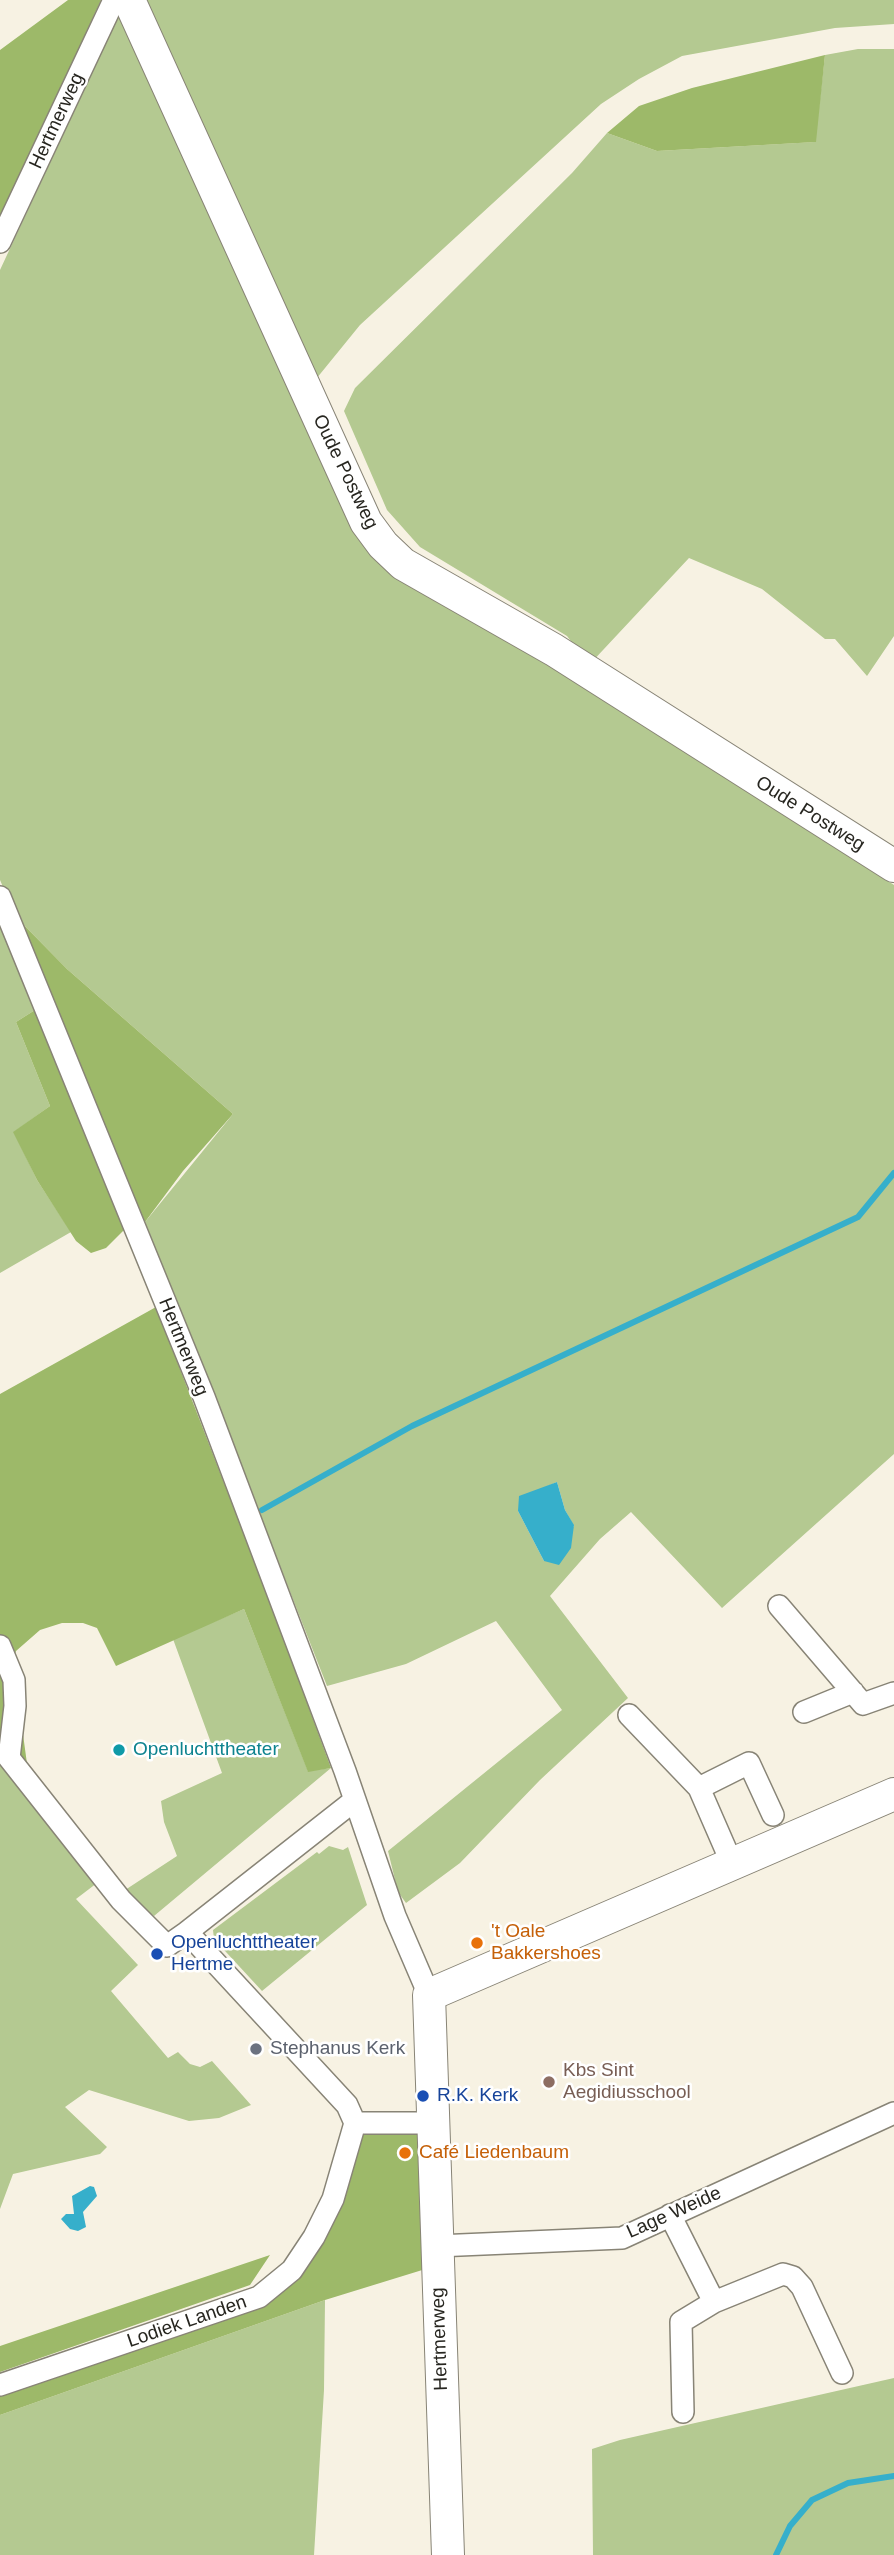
<!DOCTYPE html>
<html>
<head>
<meta charset="utf-8">
<style>
	body { margin:0 }
	canvas { display:block; background:#f7f2e3 }
</style>
</head>
<body>
<canvas width="894" height="2555"></canvas>
<script>
const ctx = document.querySelector('canvas').getContext('2d');
ctx.lineJoin = 'round';
function paint(path, color) { ctx.fillStyle = color; ctx.fill(path, 'evenodd'); }
const poly = rows => new Path2D(rows.map(r => 'M' + r).join(''));
function strokePath(path, color, width, dash) { ctx.strokeStyle = color; ctx.lineWidth = width; ctx.lineCap = dash ? 'butt' : 'round'; ctx.setLineDash(dash || []); ctx.stroke(path); }
function write(font, color, halo, rows, align = 'center') {
  ctx.font = font + ' Arial,sans-serif'; ctx.lineWidth = 5; ctx.setLineDash([]); ctx.textBaseline = 'middle'; ctx.strokeStyle = halo; ctx.fillStyle = color; for (const [text, x, y, turn = 0] of rows) {
    ctx.save(); ctx.translate(x, y); ctx.rotate((+turn || 0) * Math.PI / 180); ctx.textAlign = isNaN(turn) ? turn : align; if (halo) ctx.strokeText(text, 0, 0); ctx.fillText(text, 0, 0); ctx.restore();
  }
}
const green = poly([
	[139,0,894,0,894,24,835,28,682,56,639,79,601,104,360,325,312,384],
	[122,8,360,538,894,885,894,1454,722,1608,631,1512,600,1539,550,1596,628,1698,540,1780,460,1863,406,1903,398,1892,388,1851,562,1710,496,1621,406,1664,327,1686,145,1222,233,1114,67,969,16,917,0,880,0,270],
	[557,1482,565,1510,574,1526,544,1561,518,1511,534,1492],
	[858,49,894,49,894,636,867,676,835,639,825,639,762,589,689,558,589,665,567,636,420,547,387,510,344,411,355,388,572,173,607,133,657,151,815,142,825,55],
	[0,927,35,1010,16,1022,50,1106,14,1132,37,1180,71,1232,0,1273],
	[244,1609,308,1771,331,1768,154,1916,122,1892,177,1856,164,1822,161,1801,222,1773,173,1639],
	[0,1765,17,1779,97,1883,76,1899,138,1965,111,1991,168,2058,178,2052,190,2064,200,2067,212,2061,251,2105,219,2118,189,2121,89,2090,65,2107,107,2147,100,2154,13,2174,0,2209],
	[329,1846,343,1850,348,1847,367,1905,262,1991,214,1939,213,1930,317,1852,319,1854],
	[325,2300,324,2390,314,2555,0,2555,0,2415],
	[894,2378,894,2555,593,2555,592,2449,620,2440]
]);
const forest = poly([
	[68,0,101,0,0,220,0,50],
	[825,55,816,142,657,151,607,133,639,106,692,88],
	[16,917,67,969,233,1114,183,1171,145,1222],
	[35,1010,125,1229,106,1248,91,1253,76,1241,37,1180,13,1132,50,1106,16,1022],
	[156,1307,267,1594,331,1768,308,1772,244,1609,116,1666,97,1628,83,1623,62,1623,40,1630,16,1651,13,1661,28,1771,17,1779,0,1765,0,1394],
	[362,2132,429,2132,432,2267,325,2300,0,2415,0,2393,264,2304],
	[270,2255,250,2285,0,2372,0,2346]
]);
const water = poly([
	[557,1482,565,1510,574,1525,571,1548,559,1565,544,1561,518,1511,519,1496],
	[90,2186,94,2187,97,2196,83,2212,86,2227,78,2231,70,2229,61,2219,66,2214,74,2214,72,2196]
]);
const stream = poly([
	[262,1510,412,1426,858,1217,894,1173],
	[776,2555,790,2526,812,2500,848,2483,894,2476]
]);
const street = poly([
	[0,242,114,0],
	[0,897,204,1397,345,1771,395,1916,429,1995],
	[779,1606,863,1704,894,1693],
	[0,1646,14,1680,15,1706,9,1758,121,1900,167,1946,187,1932,347,2105,355,2123],
	[804,1712,853,1692],
	[629,1715,699,1788,733,1866],
	[699,1788,749,1763,773,1815],
	[187,1932,355,1800],
	[355,2123,435,2123],
	[670,2215,714,2302],
	[437,2246,622,2238,894,2113],
	[0,2385,259,2297,292,2270,314,2237,333,2199,355,2123],
	[683,2412,681,2322,714,2302,783,2274,793,2277,802,2287,842,2373]
]);
const secondary = poly([
	[129,0,366,522,383,545,403,564,554,650,894,866],
	[448,2555,429,1995,894,1794]
]);
const markers = [
	[119,1750,7,"#0f9aa8"],
	[477,1943,7,"#e8710a"],
	[157,1954,7,"#1a4fb4"],
	[256,2049,7,"#6b7280"],
	[549,2082,7,"#8d6e63"],
	[423,2096,7,"#1a4fb4"],
	[405,2153,7,"#e8710a"]
];
const streetNames = [
	["Hertmerweg",57,121,-65],
	["Oude Postweg",345,472,64],
	["Oude Postweg",810,814,32],
	["Hertmerweg",183,1347,68],
	["Lage Weide",674,2213,-24],
	["Lodiek Landen",187,2322,-19],
	["Hertmerweg",440,2339,-92]
];
const cultureNames = [
	["Openluchttheater",133,1750]
];
const foodNames = [
	["'t Oale",491,1932],
	["Bakkershoes",491,1954],
	["Café Liedenbaum",419,2153]
];
const transitNames = [
	["Openluchttheater",171,1943],
	["Hertme",171,1965],
	["R.K. Kerk",437,2096]
];
const worshipNames = [
	["Stephanus Kerk",270,2049]
];
const educationNames = [
	["Kbs Sint",563,2071],
	["Aegidiusschool",563,2093]
];
paint(green, '#b4c991');
paint(forest, '#9db969');
paint(water, '#36afcb');
strokePath(stream, '#36afcb', 6);
strokePath(street, '#888476', 24);
strokePath(secondary, '#888476', 34);
strokePath(street, '#fff', 21);
strokePath(secondary, '#fff', 32);
for (const [x, y, r, color] of markers) { const dot = new Path2D(); dot.arc(x, y, r, 0, 2 * Math.PI); ctx.fillStyle = color; ctx.fill(dot); strokePath(dot, '#fff', 2.5); }
write('19px', '#272620', '#fff', streetNames);
write('19px', '#0d838f', '#fff', cultureNames, 'left');
write('19px', '#c56008', '#fff', foodNames, 'left');
write('19px', '#164399', '#fff', transitNames, 'left');
write('19px', '#5b616d', '#fff', worshipNames, 'left');
write('19px', '#785e54', '#fff', educationNames, 'left');
</script>
</body>
</html>
